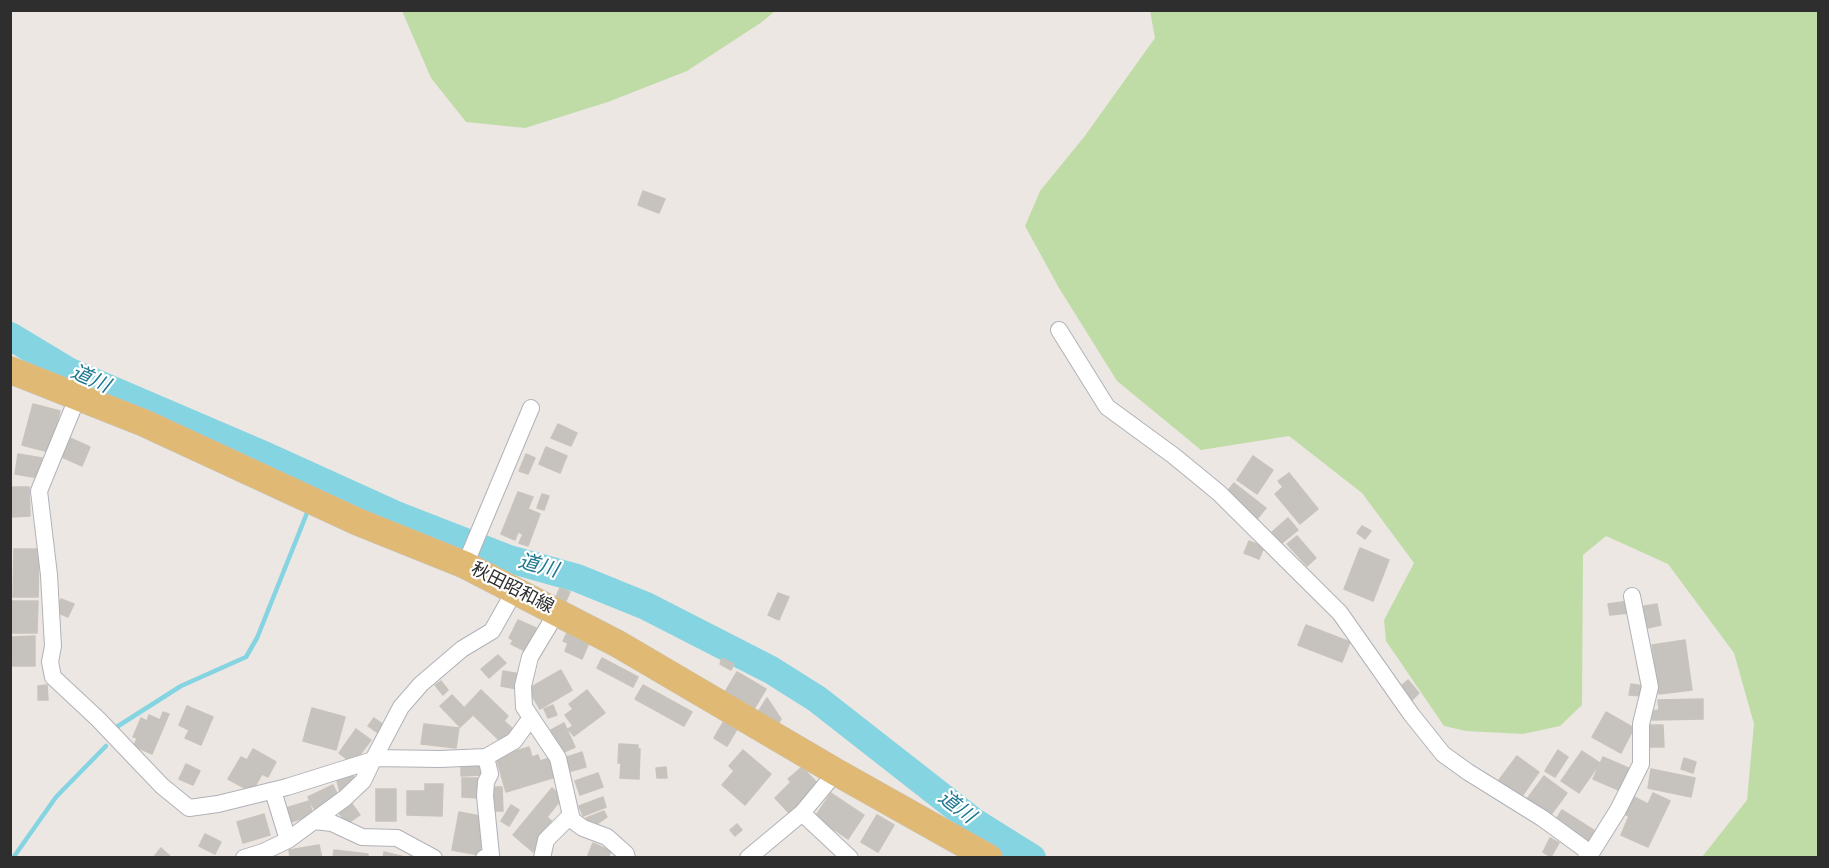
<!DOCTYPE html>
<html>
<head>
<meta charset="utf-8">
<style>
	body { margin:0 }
	#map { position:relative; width:1829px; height:868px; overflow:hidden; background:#ede7e3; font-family:Jost,sans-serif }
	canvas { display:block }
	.frame { position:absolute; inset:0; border:12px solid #2e2e2e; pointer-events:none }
</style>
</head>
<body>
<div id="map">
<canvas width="1829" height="868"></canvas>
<div class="frame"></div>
</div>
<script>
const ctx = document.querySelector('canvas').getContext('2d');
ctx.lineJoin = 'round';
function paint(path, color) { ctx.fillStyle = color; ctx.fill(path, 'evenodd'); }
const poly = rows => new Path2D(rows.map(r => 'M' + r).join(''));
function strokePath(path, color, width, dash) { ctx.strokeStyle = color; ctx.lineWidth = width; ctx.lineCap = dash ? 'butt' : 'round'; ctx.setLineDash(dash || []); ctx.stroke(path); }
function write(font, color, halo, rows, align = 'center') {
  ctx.font = font + ' Jost,"Noto Sans JP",sans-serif'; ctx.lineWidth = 4.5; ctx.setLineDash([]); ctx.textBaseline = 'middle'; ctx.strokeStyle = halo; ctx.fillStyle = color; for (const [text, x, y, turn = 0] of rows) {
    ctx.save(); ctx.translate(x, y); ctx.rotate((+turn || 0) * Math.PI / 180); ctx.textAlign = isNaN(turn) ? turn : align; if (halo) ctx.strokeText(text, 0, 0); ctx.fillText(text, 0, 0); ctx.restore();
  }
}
const green = poly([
	[402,11,775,11,762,22,687,71,608,102,525,128,466,122,431,78],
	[1150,11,1818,11,1818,857,1702,857,1747,800,1754,724,1734,653,1668,564,1606,536,1583,555,1582,705,1560,726,1523,734,1466,731,1444,726,1386,641,1384,620,1414,563,1362,493,1289,436,1201,450,1117,381,1059,288,1025,226,1040,191,1084,137,1155,38]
]);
const stream = poly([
	[320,489,323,482],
	[115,728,181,686,246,657,257,638,307,513],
	[13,858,56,797,106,746]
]);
const river = poly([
	[10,336,68,371,264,455,396,515,509,559,577,578,646,606,771,670,817,699,973,821,1032,858]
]);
const building = poly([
	[643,191,665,199,659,213,638,205,643,191],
	[33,404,60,411,49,452,22,445,33,404],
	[558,424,577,433,571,446,551,438,558,424],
	[70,438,90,447,82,466,62,457,70,438],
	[546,447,567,456,560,473,539,464,546,447],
	[18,454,42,458,39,478,15,474,18,454],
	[526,454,535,458,528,474,519,471,526,454],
	[1253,456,1273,470,1257,494,1237,480,1253,456],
	[1289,473,1318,509,1300,524,1275,494,1283,487,1278,481,1289,473],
	[1234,483,1266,508,1257,519,1226,493,1234,483],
	[10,487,29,487,30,516,11,517,10,487],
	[518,492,533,497,528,509,540,514,528,546,519,543,523,534,518,532,515,540,501,534,518,492],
	[542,494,549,496,544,510,537,508,542,494],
	[1288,518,1298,530,1282,543,1272,532,1288,518],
	[1362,526,1371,531,1365,539,1357,533,1362,526],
	[1297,536,1316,558,1307,566,1287,544,1297,536],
	[1249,541,1264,547,1259,559,1244,553,1249,541],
	[1360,548,1389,560,1373,601,1344,589,1360,548],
	[14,549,39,549,38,597,13,597,14,549],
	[560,588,570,592,565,603,555,599,560,588],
	[778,593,789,597,779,620,768,615,778,593],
	[61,599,74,604,68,617,56,612,61,599],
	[10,601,38,601,37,633,10,633,10,601],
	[1629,601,1630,613,1610,615,1608,604,1629,601],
	[1657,604,1661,625,1643,629,1639,607,1657,604],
	[518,620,536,628,525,651,511,644,513,640,509,638,518,620],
	[1306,625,1350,642,1342,662,1298,645,1306,625],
	[567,633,589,643,582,659,565,651,568,643,563,641,567,633],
	[35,636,35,666,12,666,11,637,35,636],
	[1685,640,1692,690,1659,694,1652,645,1685,640],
	[498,655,506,663,489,678,481,669,498,655],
	[602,658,638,677,633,687,597,668,602,658],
	[722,658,734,664,731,670,720,664,722,658],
	[561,670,572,690,540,709,528,689,561,670],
	[503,671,520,674,517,689,501,686,503,671],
	[737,672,766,689,754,709,725,692,737,672],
	[1408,680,1419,693,1412,700,1401,686,1408,680],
	[441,681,448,690,443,695,435,685,441,681],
	[1631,684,1644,686,1642,696,1629,695,1631,684],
	[47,685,48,700,38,700,38,686,47,685],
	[643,685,692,712,684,726,635,699,643,685],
	[481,690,508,716,504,721,513,729,501,742,465,707,481,690],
	[587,690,605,713,574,736,568,729,573,726,565,715,573,709,569,704,587,690],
	[452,695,472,716,460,727,440,706,452,695],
	[767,698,781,719,778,724,758,712,767,698],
	[1703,699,1703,719,1652,720,1651,711,1659,710,1658,700,1703,699],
	[553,705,557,715,548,718,544,709,553,705],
	[187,706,213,717,201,745,185,738,189,730,179,725,187,706],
	[312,708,345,717,336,750,303,741,312,708],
	[163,712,169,714,152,754,134,746,137,738,133,737,141,718,147,721,149,715,160,720,163,712],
	[1606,712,1634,728,1621,753,1592,737,1606,712],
	[374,718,387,727,381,735,368,726,374,718],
	[724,721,737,729,727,746,714,738,724,721],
	[564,723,575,747,562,753,551,730,564,723],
	[424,724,459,728,456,748,421,744,424,724],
	[1646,725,1663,725,1664,747,1647,747,1646,725],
	[356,729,371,740,353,764,339,753,356,729],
	[619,744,638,745,638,749,640,749,639,779,620,778,621,763,618,763,619,744],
	[529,747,532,757,538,755,540,761,553,757,559,776,506,792,496,757,529,747],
	[253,749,276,762,268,777,262,774,252,792,228,779,241,757,247,760,253,749],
	[743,750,771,774,745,805,722,785,734,771,729,766,743,750],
	[1558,750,1568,757,1555,777,1545,771,1558,750],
	[1582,751,1600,763,1579,793,1561,781,1582,751],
	[582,752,586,767,568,772,564,758,582,752],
	[1517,756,1539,772,1522,796,1499,780,1517,756],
	[1603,757,1633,770,1623,792,1593,779,1603,757],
	[1684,758,1696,762,1693,773,1681,769,1684,758],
	[461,761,482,761,483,775,461,776,461,761],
	[186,764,200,771,193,785,179,779,186,764],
	[666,767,667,778,657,778,656,768,666,767],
	[802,767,819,785,789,813,775,798,791,782,788,779,802,767],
	[1651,769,1695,778,1691,797,1648,788,1651,769],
	[598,773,603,787,580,795,575,781,598,773],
	[353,774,355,784,340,792,336,777,353,774],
	[1544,776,1567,793,1550,816,1527,799,1544,776],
	[462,778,478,778,478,798,462,797,462,778],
	[425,784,443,784,442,816,407,815,407,791,425,791,425,784],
	[333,785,339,798,314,809,308,797,333,785],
	[491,787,502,787,503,811,492,811,491,787],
	[552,788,563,797,547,817,556,825,533,852,513,835,552,788],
	[376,789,396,789,396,821,376,821,376,789],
	[831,793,864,815,848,839,815,817,831,793],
	[1653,793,1670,801,1648,847,1621,835,1629,816,1624,814,1632,796,1648,804,1653,793],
	[603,797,606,807,583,816,579,806,603,797],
	[309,801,313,815,291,822,286,808,309,801],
	[352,804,360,815,347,824,339,813,352,804],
	[511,805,519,810,509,826,501,821,511,805],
	[1562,810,1595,831,1588,842,1555,821,1562,810],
	[604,811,607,817,593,827,586,818,604,811],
	[459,812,486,817,479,855,452,850,459,812],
	[264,814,270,835,243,843,237,822,264,814],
	[877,815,894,825,878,852,861,842,877,815],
	[737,824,742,830,735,836,730,830,737,824],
	[205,834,221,842,215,854,199,846,205,834],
	[1550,838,1559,843,1551,857,1543,852,1550,838],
	[593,843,611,851,608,858,593,858,588,855,593,843],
	[319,845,322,858,290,858,289,850,319,845],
	[161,848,172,858,153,858,161,848],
	[334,850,368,854,368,858,333,858,334,850],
	[384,852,409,858,383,858,384,852]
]);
const street = poly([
	[1059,330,1107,407,1174,456,1219,493,1340,613,1411,714,1443,754,1468,772,1542,818,1586,850,1587,858],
	[78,396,39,491,49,575,53,646,50,662,53,677,98,719,162,786,189,808,218,804,287,787,373,760,401,707,421,684,462,649,492,631,514,592],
	[465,565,531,408],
	[557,612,530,657,523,686,524,707,558,758,572,820,583,828,607,837,626,854,627,858],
	[374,758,440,759,486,757,514,741,530,719],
	[273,791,288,840],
	[802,813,850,858],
	[314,821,332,823,362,837,397,838,434,858],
	[244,858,263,852,288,840,345,798,363,781,373,760],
	[484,858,491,855,485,796,486,782,490,774,486,757],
	[542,858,546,840,571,815],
	[748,858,802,813,836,772],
	[1588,858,1618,810,1641,764,1641,724,1650,687,1632,596]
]);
const primary = poly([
	[10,370,144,423,358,522,465,565,618,644,836,772,989,858]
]);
const streetNames = [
	["秋田昭和線",512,589,27]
];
const waterNames = [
	["道川",90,380,24],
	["道川",538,567,15],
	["道川",956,808,37]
];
paint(green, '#bfdca7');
strokePath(stream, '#84d4e1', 4.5);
strokePath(river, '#84d4e1', 28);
paint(building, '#c6c2bd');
strokePath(building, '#c9c3bc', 1.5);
strokePath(street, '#afb2b8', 18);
strokePath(primary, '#c4c4c4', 28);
strokePath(street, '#fff', 16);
strokePath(primary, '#e0ba74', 27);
write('18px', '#2e2e2e', '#fff', streetNames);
write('italic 20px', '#207790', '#fff', waterNames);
</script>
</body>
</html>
